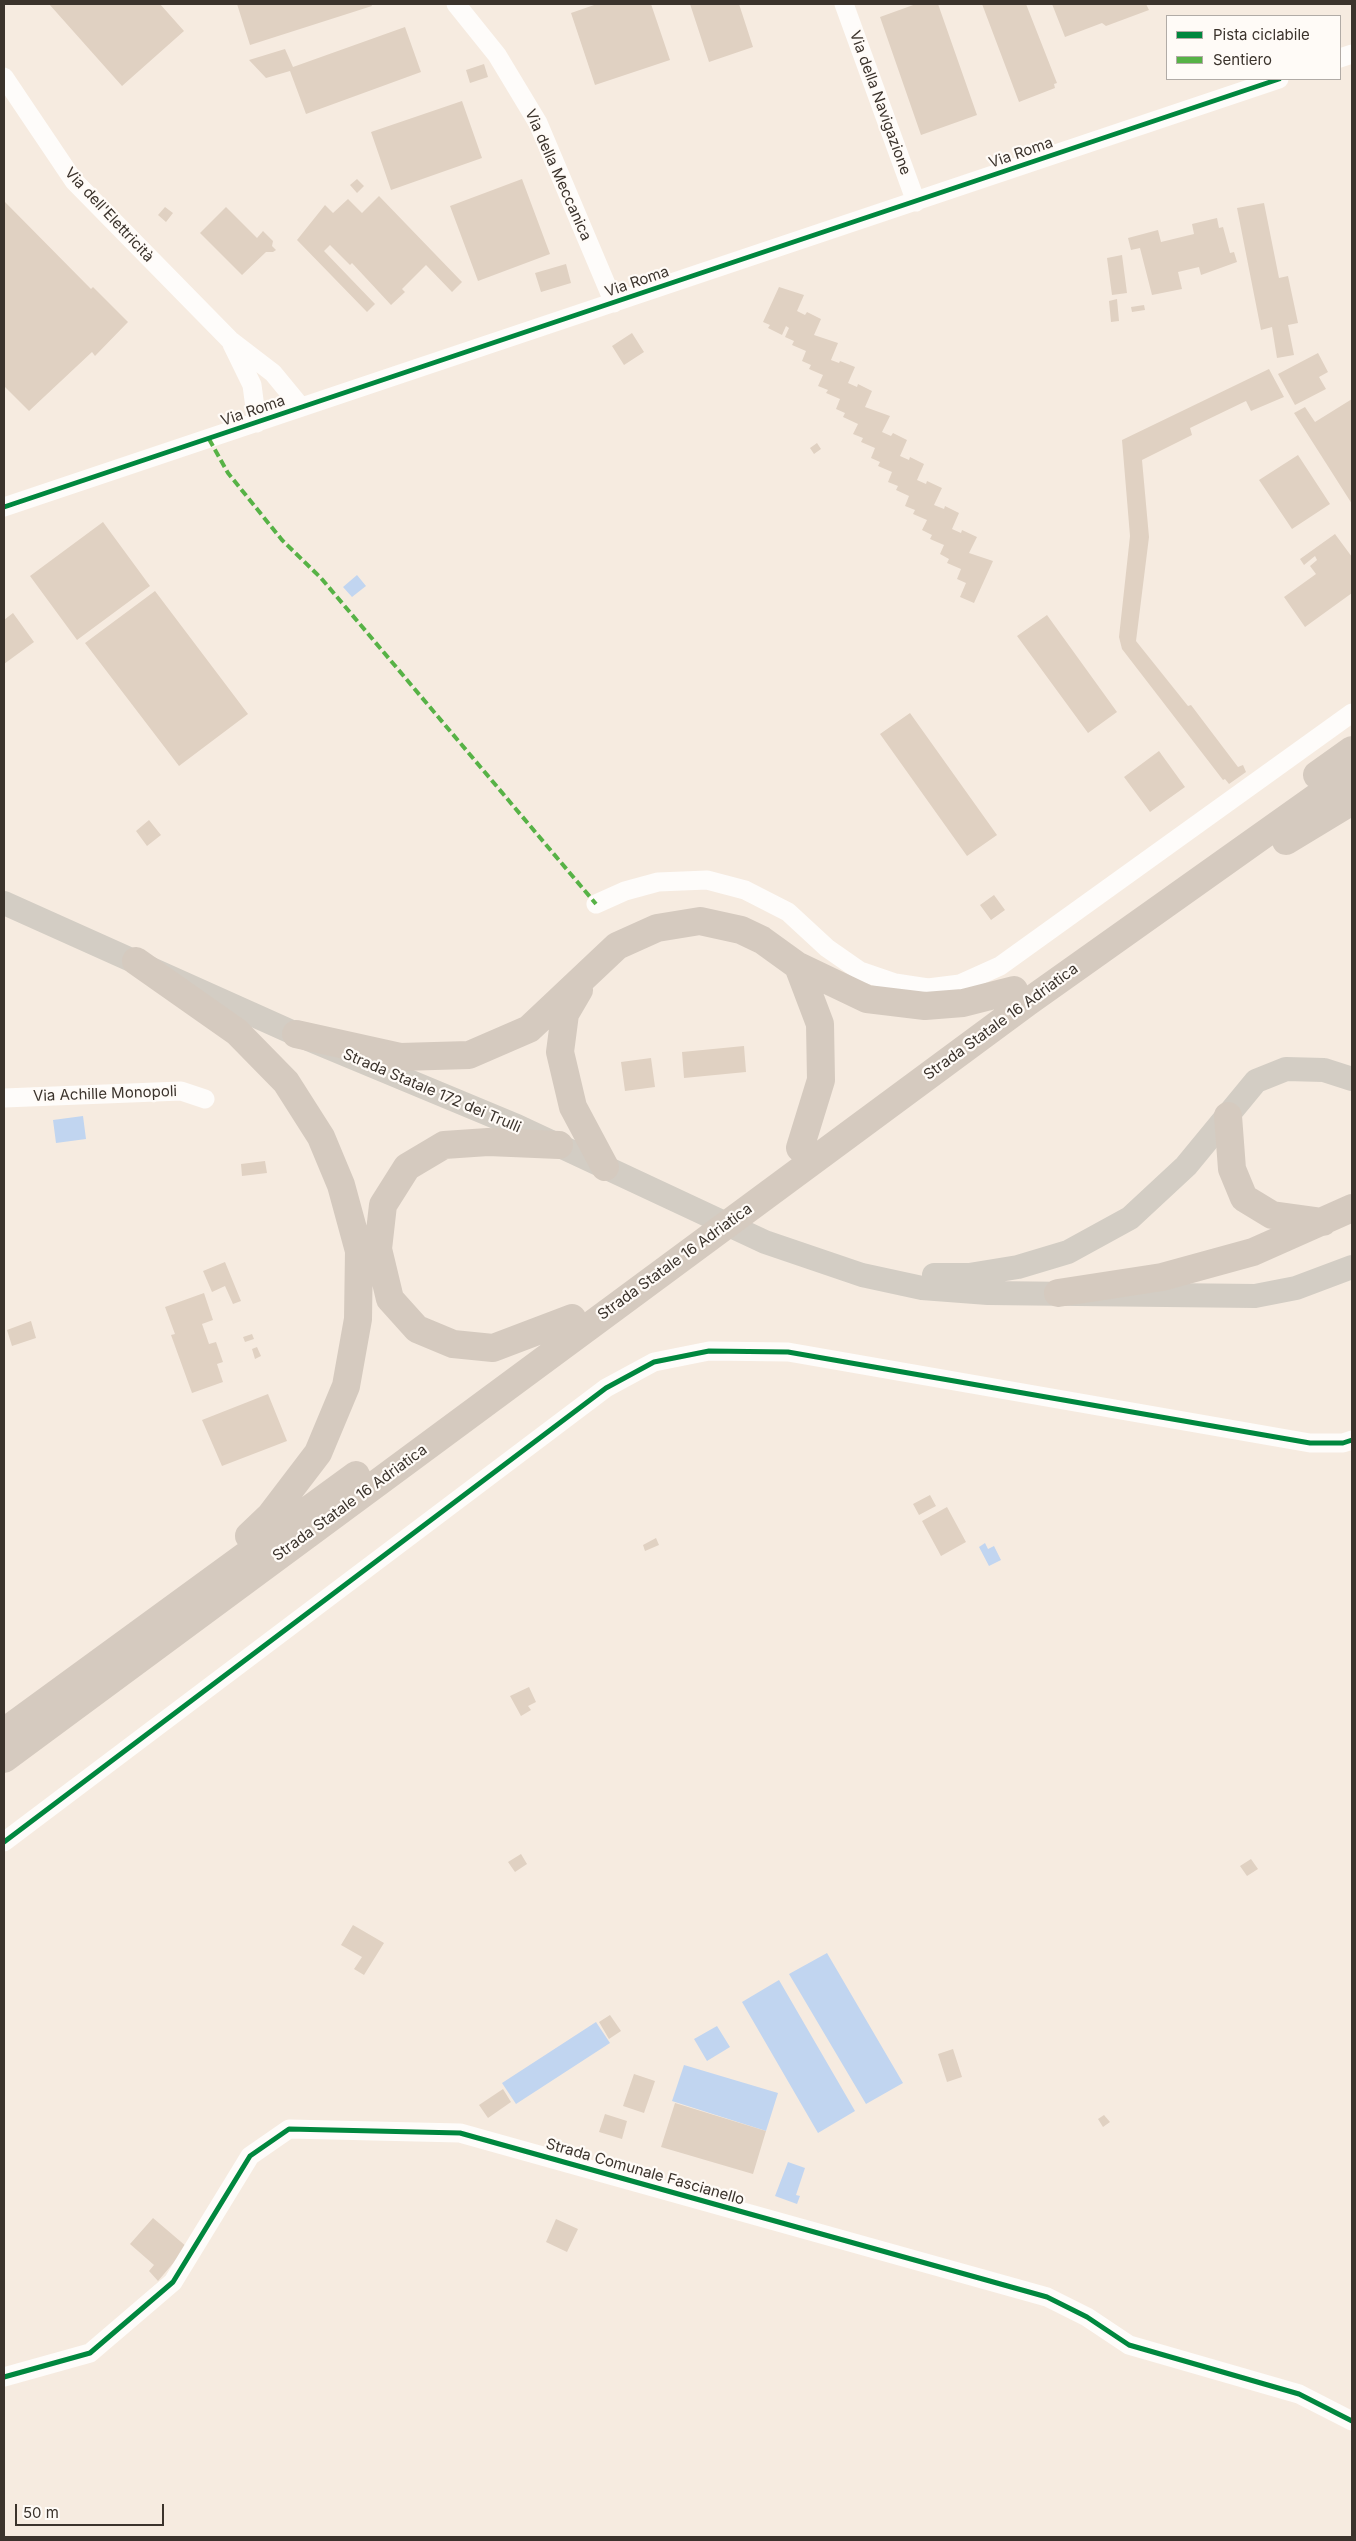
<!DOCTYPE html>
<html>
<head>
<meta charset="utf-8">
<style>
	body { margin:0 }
	#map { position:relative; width:1356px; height:2541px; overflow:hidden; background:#f6ebe0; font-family:Inter,sans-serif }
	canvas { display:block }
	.frame { position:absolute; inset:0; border:5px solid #3b332c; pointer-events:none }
	.legend { position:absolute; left:1166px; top:15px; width:175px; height:65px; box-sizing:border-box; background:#fffbf7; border:1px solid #b1aba6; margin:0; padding:6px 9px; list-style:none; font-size:15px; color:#3b332c }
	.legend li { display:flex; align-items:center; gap:10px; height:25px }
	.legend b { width:25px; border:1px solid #b1aba6 }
	.scale { position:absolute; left:15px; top:2504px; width:149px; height:22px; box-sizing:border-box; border:2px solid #3b332c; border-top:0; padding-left:6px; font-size:15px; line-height:18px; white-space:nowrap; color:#3b332c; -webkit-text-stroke:4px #fffbf7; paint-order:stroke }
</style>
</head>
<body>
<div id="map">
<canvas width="1356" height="2541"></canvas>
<div class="frame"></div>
<ul class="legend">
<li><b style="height:6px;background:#00873e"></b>Pista ciclabile</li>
<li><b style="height:6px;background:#57b246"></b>Sentiero</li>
</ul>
<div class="scale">50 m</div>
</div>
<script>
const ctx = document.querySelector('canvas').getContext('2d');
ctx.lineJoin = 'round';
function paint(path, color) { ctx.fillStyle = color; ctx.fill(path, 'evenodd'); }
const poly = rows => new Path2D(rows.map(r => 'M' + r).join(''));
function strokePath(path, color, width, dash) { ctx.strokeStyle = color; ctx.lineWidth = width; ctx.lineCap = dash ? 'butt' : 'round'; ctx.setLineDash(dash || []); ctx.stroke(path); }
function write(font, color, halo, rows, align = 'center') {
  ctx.font = font + ' Inter,sans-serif'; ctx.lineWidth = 4.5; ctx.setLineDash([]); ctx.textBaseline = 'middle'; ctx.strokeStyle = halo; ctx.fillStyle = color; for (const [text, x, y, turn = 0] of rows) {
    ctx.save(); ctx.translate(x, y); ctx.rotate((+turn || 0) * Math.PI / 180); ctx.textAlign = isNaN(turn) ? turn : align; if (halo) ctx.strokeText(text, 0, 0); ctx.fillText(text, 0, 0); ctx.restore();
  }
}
const water = poly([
	[357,575,366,586,352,597,343,587],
	[83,1116,86,1139,56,1143,53,1120],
	[985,1543,988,1549,994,1546,1001,1560,989,1566,979,1547],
	[827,1953,903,2083,866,2104,789,1974],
	[779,1980,855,2111,818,2133,742,2002],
	[596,2022,610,2043,516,2104,502,2083],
	[717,2026,730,2047,707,2061,694,2039],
	[684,2065,778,2093,766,2131,672,2101],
	[788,2162,805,2168,796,2195,800,2196,797,2204,775,2196]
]);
const building = poly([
	[49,4,160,4,184,31,122,86],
	[237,4,371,4,372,6,250,45],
	[597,4,651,4,670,60,595,85,571,13],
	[690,4,739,4,753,47,709,62],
	[916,4,938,4,977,115,921,135,880,17],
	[982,4,1026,4,1057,83,1054,84,1055,88,1019,102],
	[1052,4,1146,4,1149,10,1106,26,1102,23,1065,37],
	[405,27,421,72,306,114,290,71,266,78,249,60,285,49,293,67],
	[484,64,488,77,470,83,466,70],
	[462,101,482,158,391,190,371,132],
	[357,179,364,186,357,193,350,185],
	[522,179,550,254,478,281,450,206],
	[379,196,462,282,452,292,426,265,402,289,405,292,391,305,352,263,350,265,330,245,324,251,375,304,367,312,297,240,325,205,333,213,348,199,362,213],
	[4,201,91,289,93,287,128,322,95,356,92,352,29,411,4,386],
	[1264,203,1279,278,1288,276,1298,323,1288,325,1294,355,1277,358,1272,327,1261,330,1237,208],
	[165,207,173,213,166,222,158,215],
	[226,207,257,238,263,231,273,241,272,246,276,250,273,252,266,252,242,275,200,233],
	[1217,218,1219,228,1223,227,1230,253,1234,252,1237,262,1201,275,1199,267,1178,272,1182,289,1152,295,1140,248,1131,250,1128,238,1158,230,1161,242,1194,234,1192,224],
	[1122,255,1127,293,1112,295,1107,258],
	[566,264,571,283,541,292,535,273],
	[779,287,804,295,797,311,805,315,807,312,821,319,814,335,838,343,831,360,839,363,840,361,855,367,848,383,857,387,858,384,872,391,865,407,890,416,882,432,891,436,893,433,907,440,900,456,909,460,910,457,924,464,917,480,926,484,927,481,942,488,934,505,944,509,945,506,959,513,952,529,961,533,962,530,977,537,969,553,993,561,974,603,960,597,966,583,957,579,961,569,947,563,949,559,940,554,944,545,930,539,932,535,922,530,927,520,913,514,915,510,905,506,909,496,896,490,898,486,888,482,892,472,878,466,880,462,871,458,875,448,861,442,863,438,853,434,858,424,843,417,845,413,836,409,840,399,826,393,828,390,818,386,823,375,809,369,811,365,802,361,806,351,792,345,794,341,785,337,789,328,786,326,782,335,768,328,770,325,763,322],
	[1117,299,1119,321,1111,322,1109,301],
	[1144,305,1145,310,1132,312,1131,307],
	[632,333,644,352,624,365,612,346],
	[1318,353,1328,372,1319,377,1326,389,1295,405,1278,374],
	[1269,369,1284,397,1251,411,1246,401,1190,428,1192,435,1142,460,1149,537,1136,641,1188,706,1191,705,1238,767,1243,765,1246,772,1229,784,1225,779,1223,780,1122,649,1119,637,1130,536,1122,440],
	[1352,399,1352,504,1294,413,1305,407,1315,422],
	[817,443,821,449,814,454,810,448],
	[1298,455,1330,504,1292,529,1259,480],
	[103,522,150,586,77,640,30,576],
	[1335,534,1352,557,1352,593,1305,627,1284,597,1316,574,1310,566,1317,560,1315,556,1304,565,1300,559],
	[155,591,248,714,179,766,85,643],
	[13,613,34,642,4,664,4,620],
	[1047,615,1117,712,1088,733,1017,636],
	[910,713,997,835,967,856,880,734],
	[1159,751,1185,787,1150,812,1124,777],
	[149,820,161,835,147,846,136,831],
	[994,895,1005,910,991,920,980,905],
	[744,1046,746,1072,684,1078,682,1052],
	[651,1058,655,1087,625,1091,621,1062],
	[265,1161,267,1173,242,1176,241,1164],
	[225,1262,241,1301,233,1304,225,1286,212,1292,203,1271],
	[204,1293,213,1320,202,1324,209,1344,216,1342,223,1362,217,1364,223,1382,192,1393,171,1335,175,1334,165,1307],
	[31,1321,36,1338,12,1346,7,1330],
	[252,1334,254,1339,245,1342,243,1337],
	[257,1347,261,1356,255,1359,252,1349],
	[268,1394,287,1441,222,1466,202,1420],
	[930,1495,936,1506,919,1515,913,1504],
	[947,1507,966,1542,941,1556,922,1521],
	[656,1538,659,1545,645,1551,643,1545],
	[529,1687,536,1702,528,1706,531,1710,521,1716,510,1696],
	[521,1854,527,1864,515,1872,508,1862],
	[1251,1859,1258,1869,1247,1876,1240,1866],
	[353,1925,384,1943,364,1975,354,1969,362,1957,341,1945],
	[610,2015,621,2031,609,2039,599,2022],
	[953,2049,962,2077,947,2082,938,2054],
	[634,2074,655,2081,644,2113,623,2106],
	[503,2089,511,2102,488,2118,479,2105],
	[675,2103,766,2131,753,2174,661,2147],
	[605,2114,627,2121,622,2139,599,2132],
	[1104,2115,1110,2122,1103,2127,1098,2119],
	[153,2218,187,2247,158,2281,149,2271,154,2265,130,2244],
	[556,2219,578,2229,567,2252,546,2242]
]);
const minor = poly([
	[456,4,497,55,538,123,614,303],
	[844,4,916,202],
	[1340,58,1352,54],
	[4,77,74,181,230,340,273,373,301,407],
	[232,344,252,385,257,423],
	[4,507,1279,79],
	[596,904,625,891,658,882,707,880,745,890,788,912,827,948,860,971,895,983,928,988,960,984,1000,966,1352,713],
	[4,1098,181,1091,205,1099],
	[4,1842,606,1388,654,1362,709,1351,788,1352,1310,1443,1343,1443,1352,1440],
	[4,2377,90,2353,173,2282,250,2156,289,2129,460,2133,1047,2297,1087,2317,1129,2345,1299,2394,1352,2421]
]);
const major = poly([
	[4,903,296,1034,517,1126,765,1242,862,1275,922,1288,988,1293,1255,1296,1296,1288,1352,1267],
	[934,1275,969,1275,1018,1267,1068,1252,1130,1218,1186,1166,1256,1081,1286,1069,1324,1070,1352,1079]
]);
const highway = poly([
	[1317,775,1352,750],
	[1286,841,1352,801],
	[136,961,237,1032,286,1082,321,1137,341,1185,359,1251,358,1319,346,1386,318,1453,270,1516,249,1536],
	[798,966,820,1024,821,1080,800,1148],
	[579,990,565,1014,560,1052,573,1107,605,1167],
	[296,1034,400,1057,469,1055,529,1029,617,946,657,928,700,921,741,930,762,940,798,966,867,999,925,1006,963,1003,1014,990],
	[1228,1116,1232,1169,1244,1198,1272,1215,1323,1222],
	[559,1145,488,1142,444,1145,407,1167,383,1205,378,1249,390,1299,417,1329,453,1344,493,1348,572,1318],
	[1058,1293,1162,1277,1253,1252,1352,1208],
	[4,1732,356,1475],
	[4,1759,1028,1002,1352,772]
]);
const quiet = poly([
	[209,439,228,473,282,540,321,578,596,904]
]);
const cycleway = poly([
	[4,507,1279,79],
	[4,1842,606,1388,654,1362,709,1351,788,1352,1310,1443,1343,1443,1352,1440],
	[4,2377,90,2353,173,2282,250,2156,289,2129,460,2133,1047,2297,1087,2317,1129,2345,1299,2394,1352,2421]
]);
const streetNames = [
	["Via della Navigazione",880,103,70],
	["Via Roma",1021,153,-19],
	["Via della Meccanica",558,175,66],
	["Via dell'Elettricità",109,215,47],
	["Via Roma",637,282,-19],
	["Via Roma",253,411,-19],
	["Strada Statale 16 Adriatica",1001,1022,-36],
	["Strada Statale 172 dei Trulli",432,1091,23],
	["Via Achille Monopoli",105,1094,-2],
	["Strada Statale 16 Adriatica",675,1262,-36],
	["Strada Statale 16 Adriatica",350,1503,-36],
	["Strada Comunale Fascianello",645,2172,16]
];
paint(water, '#c1d5f0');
paint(building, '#e0d1c2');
strokePath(minor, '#fefcfa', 19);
strokePath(major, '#d3cdc4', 24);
strokePath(highway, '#d5cabf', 28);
strokePath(quiet, '#57b246', 4, [8, 4]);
strokePath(cycleway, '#00873e', 5);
write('15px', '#3b332c', '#fffbf7', streetNames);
</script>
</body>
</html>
